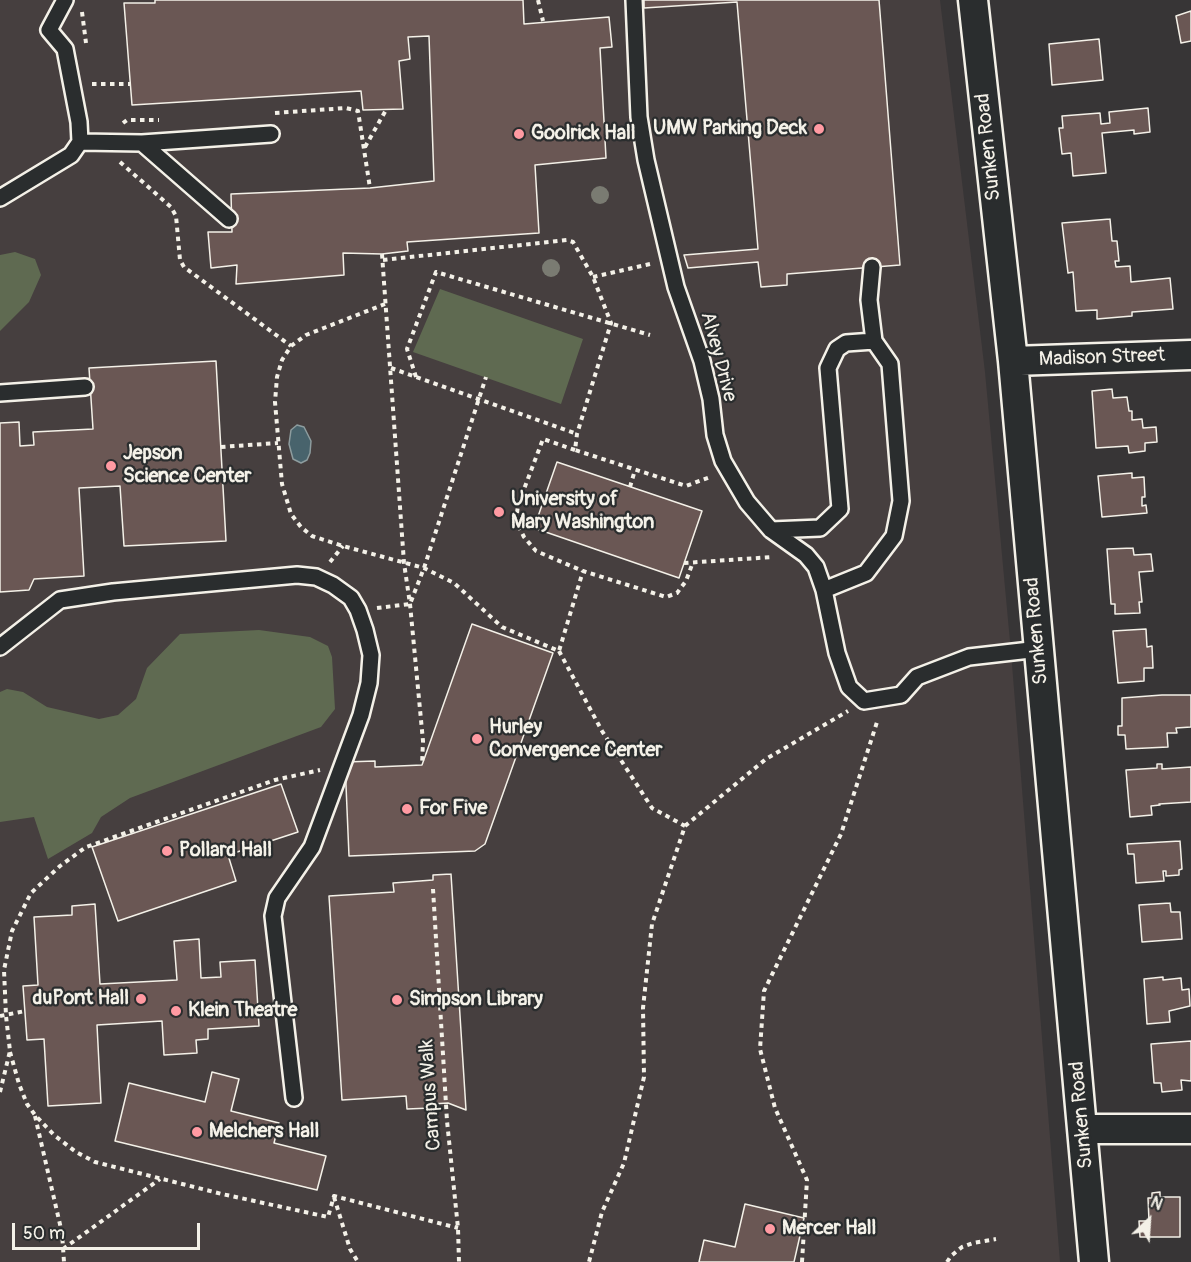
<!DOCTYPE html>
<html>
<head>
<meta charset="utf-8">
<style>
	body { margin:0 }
	#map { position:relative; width:1191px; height:1262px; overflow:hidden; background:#373536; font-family:Pangolin,sans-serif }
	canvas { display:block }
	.north { position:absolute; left:1119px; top:1190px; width:60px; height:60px; -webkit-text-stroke:4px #2a2d2e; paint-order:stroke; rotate:25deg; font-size:16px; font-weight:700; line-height:24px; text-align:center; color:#f4f1e8 }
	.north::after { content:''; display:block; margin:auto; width:21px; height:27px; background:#f4f1e8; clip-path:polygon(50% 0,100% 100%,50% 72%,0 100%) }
	.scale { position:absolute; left:12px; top:1223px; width:188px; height:27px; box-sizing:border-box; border:3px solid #f4f1e8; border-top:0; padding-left:8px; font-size:18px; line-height:21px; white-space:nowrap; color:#f4f1e8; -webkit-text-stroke:4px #2a2d2e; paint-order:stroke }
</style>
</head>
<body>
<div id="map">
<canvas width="1191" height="1262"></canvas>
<div class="north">N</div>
<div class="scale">50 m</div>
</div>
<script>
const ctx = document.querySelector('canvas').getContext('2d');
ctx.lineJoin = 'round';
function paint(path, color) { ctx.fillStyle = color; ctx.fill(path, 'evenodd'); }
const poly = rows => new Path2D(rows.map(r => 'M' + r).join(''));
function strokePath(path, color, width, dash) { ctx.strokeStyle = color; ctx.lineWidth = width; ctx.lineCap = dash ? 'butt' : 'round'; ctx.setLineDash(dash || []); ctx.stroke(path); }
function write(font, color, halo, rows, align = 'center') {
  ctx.font = font + ' Pangolin,sans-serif'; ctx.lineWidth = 4.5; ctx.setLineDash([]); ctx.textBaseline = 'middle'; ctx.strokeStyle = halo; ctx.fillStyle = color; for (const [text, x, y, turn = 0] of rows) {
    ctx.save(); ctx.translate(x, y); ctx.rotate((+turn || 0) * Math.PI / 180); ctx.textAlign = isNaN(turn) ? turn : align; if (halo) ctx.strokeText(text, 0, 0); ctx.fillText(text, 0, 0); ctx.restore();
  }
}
const built = poly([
	[0,0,940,0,985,372,1011,652,1060,1262,0,1262]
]);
const green = poly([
	[15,252,35,259,41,275,29,302,0,331,0,255],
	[440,289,583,339,561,404,413,352],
	[259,630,310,637,328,646,332,657,335,709,321,727,130,798,101,817,92,833,48,859,34,817,0,822,0,692,7,689,23,692,47,707,99,719,118,715,136,699,147,668,180,634]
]);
const water = poly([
	[297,425,304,427,311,441,310,453,307,460,301,463,293,459,289,444,291,430,297,425]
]);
const building = poly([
	[155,0,523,0,524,24,609,17,612,47,600,48,606,158,535,165,539,233,407,242,408,251,382,254,343,253,344,275,236,284,237,265,211,268,208,232,232,232,231,194,370,188,434,181,429,36,408,37,410,59,399,61,403,109,363,110,361,91,132,105,124,3,155,3,155,0],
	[644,0,879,0,900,265,787,274,787,285,761,287,758,262,688,268,684,255,758,249,737,2,644,8,644,0],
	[1191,11,1191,41,1181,43,1176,16,1191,11],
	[1099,39,1103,80,1052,85,1049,44,1099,39],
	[1148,108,1150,132,1134,134,1134,130,1102,133,1106,173,1073,176,1071,153,1062,154,1059,128,1063,128,1062,116,1100,113,1101,124,1110,123,1109,112,1148,108],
	[1110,219,1112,241,1117,241,1119,261,1115,261,1116,267,1130,266,1131,282,1170,278,1173,309,1132,312,1132,316,1097,319,1097,310,1076,311,1073,272,1068,273,1062,223,1110,219],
	[216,361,226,541,124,546,120,486,79,488,84,576,34,579,29,590,0,592,0,423,19,422,20,446,34,445,33,432,93,429,89,368,216,361],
	[1112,389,1113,398,1127,397,1129,411,1132,411,1132,420,1142,419,1143,428,1156,427,1157,442,1145,443,1145,451,1129,453,1128,446,1096,448,1092,391,1112,389],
	[557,462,702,511,679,578,534,528,557,462],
	[1132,473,1132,478,1144,477,1145,497,1142,497,1142,506,1146,505,1147,513,1102,517,1098,476,1132,473],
	[1133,548,1134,555,1151,554,1153,571,1139,572,1142,602,1139,602,1140,613,1115,614,1115,604,1111,604,1107,549,1133,548],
	[472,624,553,653,485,844,475,851,349,856,345,762,375,761,375,767,422,765,472,624],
	[1146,629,1147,647,1152,646,1153,668,1144,668,1144,681,1118,683,1113,631,1146,629],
	[1162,695,1191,695,1191,727,1176,728,1177,733,1167,733,1168,747,1126,749,1125,735,1118,735,1118,726,1122,726,1122,698,1162,695],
	[1157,764,1162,764,1162,769,1191,767,1191,802,1159,804,1160,805,1151,806,1152,815,1130,817,1126,770,1157,768,1157,764],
	[281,784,298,832,228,855,236,881,118,921,92,847,281,784],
	[1180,841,1182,869,1179,870,1179,875,1166,876,1166,871,1163,871,1164,881,1136,883,1134,854,1128,854,1127,844,1180,841],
	[451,874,466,1110,448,1103,431,1104,431,1108,407,1109,406,1096,342,1100,329,896,394,892,393,883,433,880,433,875,451,874],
	[1170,903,1171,912,1180,912,1182,939,1142,942,1139,905,1170,903],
	[95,904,100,984,177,980,174,941,199,939,201,978,221,977,220,962,255,960,259,1026,208,1029,208,1039,196,1040,197,1053,164,1055,162,1021,97,1025,101,1103,48,1106,44,1039,27,1040,23,986,38,985,34,917,72,915,72,906,95,904],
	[1163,977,1163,980,1181,978,1182,990,1189,989,1190,1006,1169,1011,1170,1022,1147,1024,1144,979,1163,977],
	[1191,1041,1191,1081,1181,1080,1182,1090,1162,1092,1161,1083,1154,1083,1151,1044,1191,1041],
	[212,1072,239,1079,231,1111,279,1123,274,1143,326,1156,317,1190,115,1141,129,1083,205,1102,212,1072],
	[1160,1192,1160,1197,1180,1197,1180,1237,1140,1237,1139,1221,1149,1221,1148,1198,1152,1198,1152,1193,1160,1192],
	[745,1204,804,1218,794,1262,699,1262,704,1240,735,1247,745,1204]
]);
const path = poly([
	[538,0,543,21],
	[82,12,86,43],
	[92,84,130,84],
	[275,113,346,108,358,111,370,188],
	[123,123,127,120,159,120],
	[365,147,386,110],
	[120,162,171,207,176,216,180,260,184,267,291,346],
	[382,254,404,563,410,604,423,741,422,765],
	[383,260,567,240,573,242,593,277,611,323,577,434,575,450,686,486,710,477],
	[593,277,650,264],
	[385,304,306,335,291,346,282,360,277,377,275,402,282,484,291,514,301,527,312,536,343,546,424,568,454,583,502,627,559,651,583,571],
	[391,368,577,434],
	[416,377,407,349,436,272,650,335],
	[221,447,278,443],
	[575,450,543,439,518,505,516,521,524,537,536,551,583,571,666,597,677,593,686,581,693,562],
	[630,487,635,470],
	[330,562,343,546],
	[684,563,773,557],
	[377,608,410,604,424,568,486,377],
	[559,651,602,731,652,808,685,826,652,924,643,1008,644,1077,624,1163,602,1212,589,1262],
	[685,826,766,759,848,711],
	[433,889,447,1121,458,1228,459,1262],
	[0,1016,25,1011],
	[10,1052,19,1084,27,1104,35,1115,54,1135,76,1152,95,1162,222,1194,328,1217,334,1196,458,1228],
	[0,1092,10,1051,6,1016,4,970,12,931,31,893,60,866,86,847,275,780,320,770],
	[35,1116,62,1233,64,1262],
	[334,1197,350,1249,358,1262],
	[63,1249,160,1179],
	[802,1262,807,1180,775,1108,760,1049,764,991,841,834,878,719],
	[947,1262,951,1256,962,1247,973,1243,996,1239]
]);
const lane = poly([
	[634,0,639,117,646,160,676,287,702,361,711,399,715,435,723,461,747,502,771,530,806,555,816,567,824,590,837,653,849,687,864,701,901,695,917,677,969,657,1039,649],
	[80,142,142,143,271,134],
	[142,143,229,219],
	[0,198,71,155,80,142,79,122,65,49,49,30,65,0],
	[0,393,85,387],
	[771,530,820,528,840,509,828,368,837,349,846,343,874,341],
	[824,590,866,573,894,536,901,501,890,364,874,341,869,300,872,267],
	[0,647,60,600,113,592,297,575,316,577,333,585,351,598,358,610,365,630,371,655,369,683,361,715,312,847,277,898,273,916,294,1098]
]);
const street = poly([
	[973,0,1013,361,1094,1262],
	[1013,361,1191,355],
	[1083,1129,1191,1129]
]);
const trees = [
	[600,195],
	[551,268]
];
const markers = [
	[819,129,6,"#ff9aa2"],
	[519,134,6,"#ff9aa2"],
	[111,466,6,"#ff9aa2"],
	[499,512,6,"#ff9aa2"],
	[477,739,6,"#ff9aa2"],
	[407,809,6,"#ff9aa2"],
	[167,851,6,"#ff9aa2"],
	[141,999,6,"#ff9aa2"],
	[397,1000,6,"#ff9aa2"],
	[176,1011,6,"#ff9aa2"],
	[197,1132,6,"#ff9aa2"],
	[770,1229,6,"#ff9aa2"]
];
const poiNames = [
	["UMW Parking Deck",807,129,"right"],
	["Goolrick Hall",531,134],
	["Jepson",123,454],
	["Science Center",123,477],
	["University of",511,500],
	["Mary Washington",511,523],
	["Hurley",489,728],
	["Convergence Center",489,751],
	["For Five",419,809],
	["Pollard Hall",179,851],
	["duPont Hall",129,999,"right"],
	["Simpson Library",409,1000],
	["Klein Theatre",188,1011],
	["Melchers Hall",209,1132],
	["Mercer Hall",782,1229]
];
const streetNames = [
	["Sunken Road",989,147,-96],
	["Alvey Drive",718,357,75],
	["Madison Street",1102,358,-2],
	["Sunken Road",1037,631,-95],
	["Campus Walk",431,1095,-94],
	["Sunken Road",1082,1115,-95]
];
paint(built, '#463f3f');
paint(green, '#5f6a51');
paint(water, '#48636c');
strokePath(water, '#8d9c9e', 1.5);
paint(building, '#6a5754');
strokePath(building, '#f4f1e8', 1.5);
strokePath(lane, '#f4f1e8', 20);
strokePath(street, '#f4f1e8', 33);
strokePath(path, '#f4f1e8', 4, [4.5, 4.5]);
strokePath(lane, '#2a2d2e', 15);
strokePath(street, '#2a2d2e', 28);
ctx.fillStyle = '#7a7b72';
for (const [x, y] of trees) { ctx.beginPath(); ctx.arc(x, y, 9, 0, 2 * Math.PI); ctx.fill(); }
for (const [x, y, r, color] of markers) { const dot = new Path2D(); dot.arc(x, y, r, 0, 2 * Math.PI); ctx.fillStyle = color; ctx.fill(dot); strokePath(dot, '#2a2d2e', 2); }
write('bold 20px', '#f4f1e8', '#2a2d2e', poiNames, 'left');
write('20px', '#f4f1e8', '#2a2d2e', streetNames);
</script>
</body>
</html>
